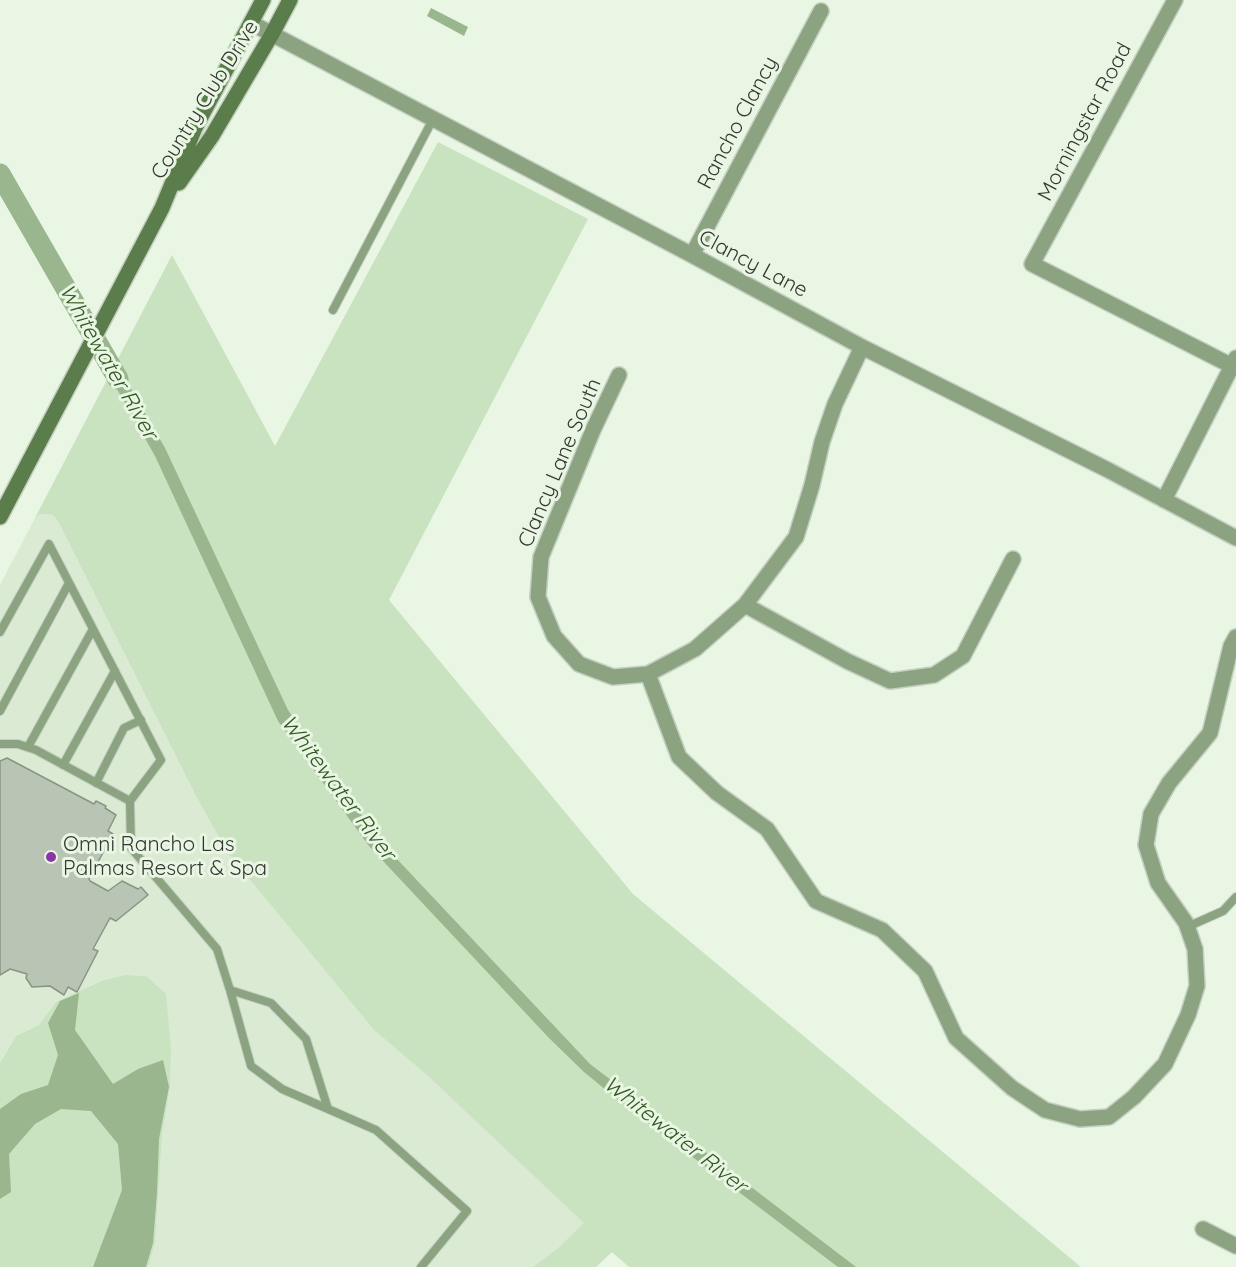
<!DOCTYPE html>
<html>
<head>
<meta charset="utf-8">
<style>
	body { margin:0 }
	canvas { display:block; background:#e9f6e4 }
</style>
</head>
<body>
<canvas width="1236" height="1267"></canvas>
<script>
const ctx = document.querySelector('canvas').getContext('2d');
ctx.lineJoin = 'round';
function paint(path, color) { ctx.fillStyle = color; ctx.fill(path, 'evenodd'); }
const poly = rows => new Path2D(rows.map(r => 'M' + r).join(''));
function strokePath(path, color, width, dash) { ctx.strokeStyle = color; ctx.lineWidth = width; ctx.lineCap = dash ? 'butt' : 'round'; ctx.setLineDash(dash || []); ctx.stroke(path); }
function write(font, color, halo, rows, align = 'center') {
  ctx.font = font + ' Quicksand,sans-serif'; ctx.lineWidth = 6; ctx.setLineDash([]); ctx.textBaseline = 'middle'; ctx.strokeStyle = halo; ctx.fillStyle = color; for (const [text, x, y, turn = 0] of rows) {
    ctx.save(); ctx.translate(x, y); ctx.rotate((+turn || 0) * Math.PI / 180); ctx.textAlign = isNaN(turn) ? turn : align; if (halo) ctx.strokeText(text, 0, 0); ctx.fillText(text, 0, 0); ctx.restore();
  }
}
const built = poly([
	[40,514,48,514,54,516,58,521,197,798,228,853,374,1030,428,1076,585,1223,558,1248,533,1267,148,1267,155,1242,162,1136,170,1087,171,1050,146,976,126,975,104,980,56,1002,39,1025,16,1036,0,1063,0,585,35,518]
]);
const green = poly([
	[438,142,588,219,389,600,633,894,1081,1267,629,1267,612,1252,596,1267,533,1267,558,1248,584,1223,428,1076,374,1030,228,853,197,798,58,521,54,516,48,514,40,514,35,518,172,255,275,446],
	[126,975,146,976,166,994,171,1050,170,1087,162,1136,155,1243,148,1267,0,1267,0,1063,16,1036,39,1025,56,1002,104,980]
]);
const water = poly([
	[431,8,468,27,464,36,427,16],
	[108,349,165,448,288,710,379,840,590,1064,856,1267,838,1267,629,1109,584,1072,549,1038,369,846,278,721,155,456,101,361],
	[79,993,75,1030,113,1084,138,1069,163,1060,169,1087,159,1139,157,1193,153,1243,146,1267,93,1267,122,1190,118,1144,91,1111,61,1109,35,1124,9,1154,11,1192,0,1199,0,1109,21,1094,48,1085,58,1055,48,1023,60,1001]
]);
const river = poly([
	[0,174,118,379]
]);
const building = poly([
	[7,758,94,804,96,801,106,806,105,808,116,815,108,831,113,834,89,879,90,881,108,891,122,881,138,889,141,887,148,895,116,921,110,918,93,949,98,951,77,992,68,987,64,995,50,986,32,987,26,978,27,974,10,969,0,975,0,761,7,758]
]);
const service = poly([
	[333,310,433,119],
	[0,632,49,544,161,760,130,801],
	[0,711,69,583],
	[0,744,18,744,36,750,130,801,131,848,217,949,230,990,271,1003,306,1039,328,1109,376,1130,467,1211,421,1267],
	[28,747,93,629],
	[63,765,115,671],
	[96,783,124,728,141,720],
	[1187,927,1223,911,1236,897],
	[230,990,251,1066,282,1089,328,1109]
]);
const minor = poly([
	[1175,0,1032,264,1236,368],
	[251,23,692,255,862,347,1108,470,1236,538],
	[692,255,821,11],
	[619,375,593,430,541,557,538,597,554,636,579,664,613,677,648,674,695,649,745,605,796,537,812,485,822,442,835,404,862,347],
	[1164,500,1236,358],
	[745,605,847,661,890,681,934,675,963,656,1013,559],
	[648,674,679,757,717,793,767,829,816,901,882,930,925,971,956,1038,1012,1088,1045,1110,1080,1119,1109,1117,1134,1097,1165,1064,1188,1015,1197,986,1195,949,1186,923,1158,883,1146,845,1151,814,1169,783,1210,733,1231,646,1236,637],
	[1203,1229,1236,1246]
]);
const secondary = poly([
	[179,183,212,136,272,34,290,0],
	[0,517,162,208,195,128,263,0]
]);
const markers = [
	[51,857,6,"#8a36a5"]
];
const streetNames = [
	["Country Club Drive",205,100,-58],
	["Morningstar Road",1085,122,-62],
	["Rancho Clancy",738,123,-62],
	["Clancy Lane",753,264,28],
	["Clancy Lane South",560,463,-67]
];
const poiNames = [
	["Omni Rancho Las",63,845],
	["Palmas Resort & Spa",63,869]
];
const waterNames = [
	["Whitewater River",108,362,60],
	["Whitewater River",338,788,53],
	["Whitewater River",675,1135,38]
];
paint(built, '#daead3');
paint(green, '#c9e2c0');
paint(water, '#9ab68f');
strokePath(river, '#9ab68f', 21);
paint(building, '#b9c5b4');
strokePath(building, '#899484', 1.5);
strokePath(service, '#c5d0c0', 10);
strokePath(minor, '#c5d0c0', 18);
strokePath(secondary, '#c5d0c0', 18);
strokePath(service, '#8ba381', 8);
strokePath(minor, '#8ba381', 15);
strokePath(secondary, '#5a7d4b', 15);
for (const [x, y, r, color] of markers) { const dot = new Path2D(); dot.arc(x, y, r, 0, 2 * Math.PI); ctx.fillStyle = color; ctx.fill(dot); strokePath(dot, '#e9f6e4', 2); }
write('21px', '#333831', '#e9f6e4', streetNames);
write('21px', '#333831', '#e9f6e4', poiNames, 'left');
write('italic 22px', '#335922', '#e9f6e4', waterNames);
</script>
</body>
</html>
